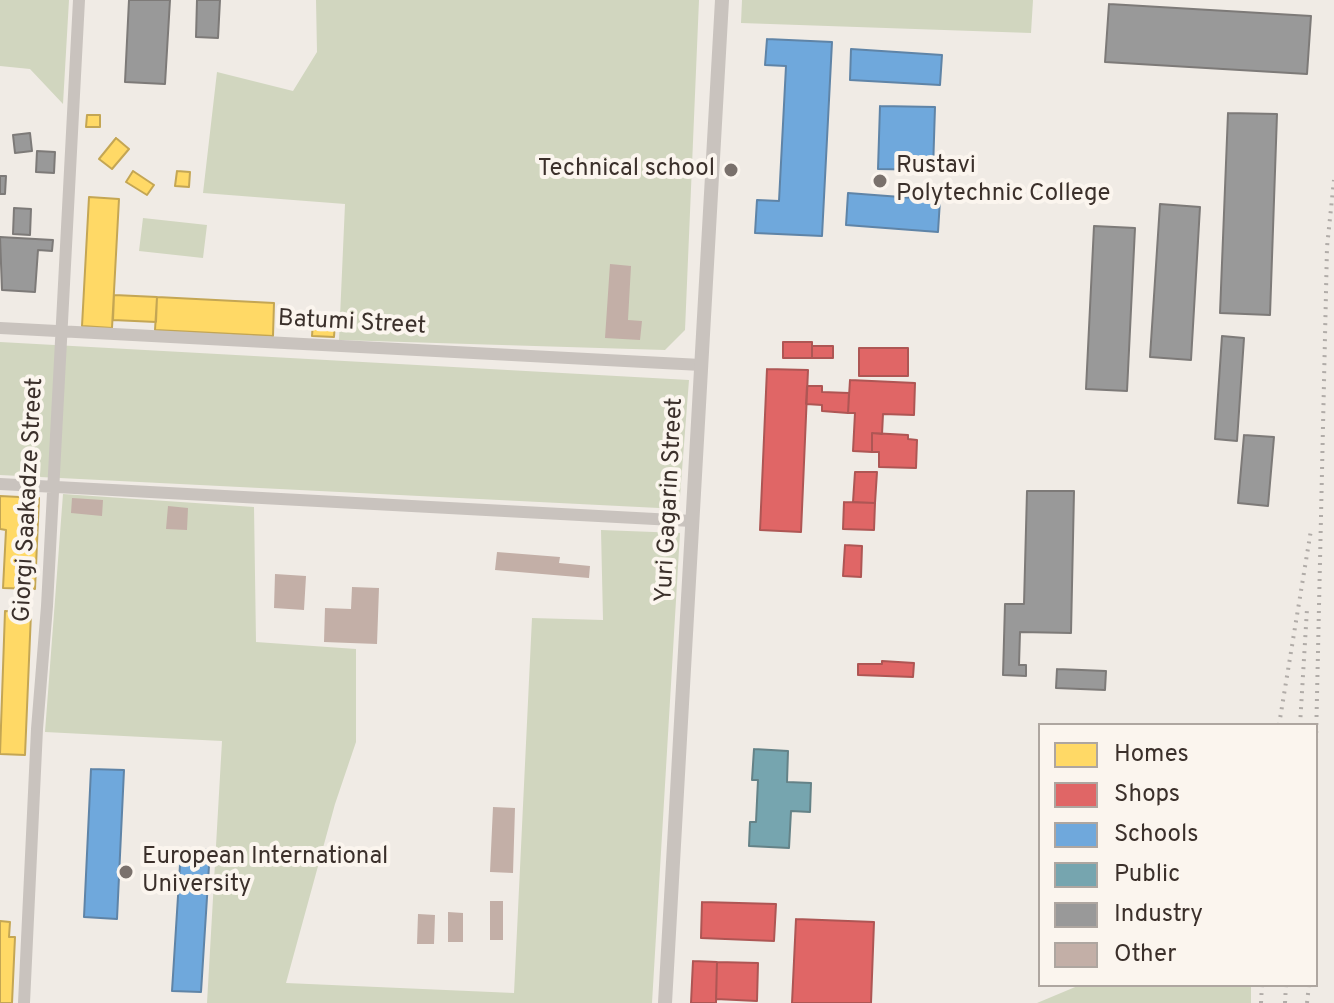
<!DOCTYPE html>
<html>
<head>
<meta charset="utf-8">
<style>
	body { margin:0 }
	#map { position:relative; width:1334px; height:1003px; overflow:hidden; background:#f0ebe5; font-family:Overpass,sans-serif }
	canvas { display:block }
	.legend { position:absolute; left:1038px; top:723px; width:280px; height:264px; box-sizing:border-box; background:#fbf5ee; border:2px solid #aea6a0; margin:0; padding:10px 14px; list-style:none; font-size:24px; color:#3b302b }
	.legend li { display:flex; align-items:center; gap:16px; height:40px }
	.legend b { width:40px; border:2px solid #aea6a0 }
</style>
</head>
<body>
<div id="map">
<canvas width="1334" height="1003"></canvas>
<ul class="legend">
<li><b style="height:22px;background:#ffd966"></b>Homes</li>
<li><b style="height:22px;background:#e06666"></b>Shops</li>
<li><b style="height:22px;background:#6fa8dc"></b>Schools</li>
<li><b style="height:22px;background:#76a5af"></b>Public</li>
<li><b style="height:22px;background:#999"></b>Industry</li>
<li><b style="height:22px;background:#c3afa7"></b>Other</li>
</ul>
</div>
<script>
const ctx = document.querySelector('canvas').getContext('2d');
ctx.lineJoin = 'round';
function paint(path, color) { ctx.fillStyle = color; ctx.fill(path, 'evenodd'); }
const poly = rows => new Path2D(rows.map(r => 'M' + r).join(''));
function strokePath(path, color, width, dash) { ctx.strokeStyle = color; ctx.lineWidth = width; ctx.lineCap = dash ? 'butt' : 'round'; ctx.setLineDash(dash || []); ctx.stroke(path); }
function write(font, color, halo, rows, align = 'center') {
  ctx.font = font + ' Overpass,sans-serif'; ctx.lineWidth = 8; ctx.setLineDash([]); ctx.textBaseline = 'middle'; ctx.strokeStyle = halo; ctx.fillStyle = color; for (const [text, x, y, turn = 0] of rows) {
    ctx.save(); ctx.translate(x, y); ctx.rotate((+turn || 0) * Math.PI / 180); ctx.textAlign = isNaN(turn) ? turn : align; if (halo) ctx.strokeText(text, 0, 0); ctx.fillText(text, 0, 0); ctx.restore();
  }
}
const green = poly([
	[0,0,69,0,63,104,30,69,0,66],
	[316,0,699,0,685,330,665,350,339,340,345,204,203,193,217,72,293,91,317,52],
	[742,0,1033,0,1031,33,741,23],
	[143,218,207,225,203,258,139,251],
	[0,342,689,380,679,509,0,475],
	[63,494,254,507,256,642,356,649,356,742,335,804,286,983,514,993,532,618,603,620,601,530,680,533,652,1003,207,1003,222,741,45,732],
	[1080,985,1251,985,1251,1003,1037,1003]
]);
const homes = poly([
	[87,115,100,115,100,127,86,127,87,115],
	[116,138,129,149,112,169,99,159,116,138],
	[133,171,154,185,147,195,126,182,133,171],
	[177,171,190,172,189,187,175,186,177,171],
	[89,197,119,199,112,328,82,326,89,197],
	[114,295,157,297,156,322,113,320,114,295],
	[157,297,274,303,273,336,155,330,157,297],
	[313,322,335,323,334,337,312,336,313,322],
	[0,496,39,498,35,589,3,588,6,530,0,529,0,496],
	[5,611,31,613,25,755,0,754,5,611],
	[0,921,10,922,9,937,15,937,12,1003,0,1003,0,921]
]);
const shops = poly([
	[783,342,812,342,812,358,783,358,783,342],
	[812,346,833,346,833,358,812,358,812,346],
	[859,348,908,348,908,376,859,376,859,348],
	[767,369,808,370,801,532,760,530,767,369],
	[850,380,915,383,914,415,883,414,882,434,872,433,872,452,853,451,855,413,848,413,850,380],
	[807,386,822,386,822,392,849,393,848,413,822,411,822,405,806,404,807,386],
	[872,433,908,435,908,439,917,440,916,468,879,467,879,452,872,452,872,433],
	[855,472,877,472,875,503,853,502,855,472],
	[844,502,875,503,874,530,843,529,844,502],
	[845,545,862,546,861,577,843,576,845,545],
	[882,661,914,663,913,677,858,675,858,664,882,664,882,661],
	[702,902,776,904,774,941,701,938,702,902],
	[796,919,874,922,871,1003,792,1003,796,919],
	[693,961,717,962,716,1003,691,1003,693,961],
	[717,962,758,963,757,1001,716,999,717,962]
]);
const schools = poly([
	[767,39,832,42,822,236,755,233,757,200,779,201,786,66,765,65,767,39],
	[851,49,942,55,940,85,850,80,851,49],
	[880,106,935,107,933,170,878,169,880,106],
	[848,193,940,200,938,232,846,225,848,193],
	[91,769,124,770,117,919,84,917,91,769],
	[181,849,210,850,201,992,172,991,181,849]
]);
const public = poly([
	[754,749,788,751,787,782,811,783,810,812,791,811,789,848,749,846,750,822,756,822,758,780,752,780,754,749]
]);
const industry = poly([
	[129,0,170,0,165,84,125,82,129,0],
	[197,0,220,0,218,38,196,37,197,0],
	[1109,4,1311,16,1307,74,1105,62,1109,4],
	[1228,113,1277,114,1270,315,1220,313,1228,113],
	[30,133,32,151,15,153,13,135,30,133],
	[37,151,55,152,54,173,36,172,37,151],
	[0,176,6,176,5,194,0,194,0,176],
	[1160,204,1200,207,1191,360,1150,357,1160,204],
	[14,208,31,209,30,235,13,234,14,208],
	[1094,226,1135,228,1127,391,1086,389,1094,226],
	[0,237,53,240,52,251,38,250,35,292,2,290,0,237],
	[1222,336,1244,338,1237,441,1215,439,1222,336],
	[1244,435,1274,437,1268,506,1238,503,1244,435],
	[1027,491,1074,491,1071,633,1020,632,1019,665,1026,665,1026,676,1003,675,1005,604,1024,604,1027,491],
	[1057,669,1106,671,1105,690,1056,688,1057,669]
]);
const building = poly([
	[610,264,631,266,628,320,642,321,640,340,605,338],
	[72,498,103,500,102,516,71,513],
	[168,506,188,508,187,530,166,529],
	[497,552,560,557,559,563,590,566,589,578,495,570],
	[275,574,306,576,304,610,274,608],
	[352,587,379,588,377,644,324,642,325,608,351,609],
	[493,807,515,808,513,873,490,872],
	[490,901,503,901,503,940,490,940],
	[448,912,463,913,463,942,448,942],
	[418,914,435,915,434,944,417,944]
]);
const minor = poly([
	[0,328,701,365],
	[0,484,692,521],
	[24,1003,37,729,47,606,79,0]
]);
const tertiary = poly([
	[665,1003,722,0]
]);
const rail = poly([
	[1279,725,1311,530],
	[1300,725,1307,609],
	[1316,741,1327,247,1334,180],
	[1261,1003,1262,985],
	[1285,1003,1286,985],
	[1307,1003,1309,985]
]);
const markers = [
	[731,170,8,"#7a716c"],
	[880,181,8,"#7a716c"],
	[126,872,8,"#7a716c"]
];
const poiNames = [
	["Rustavi",896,167],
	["Polytechnic College",896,195],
	["Technical school",715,170,"right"],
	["European International",142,858],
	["University",142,886]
];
const streetNames = [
	["Batumi Street",352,324,3],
	["Giorgi Saakadze Street",30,500,-87],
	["Yuri Gagarin Street",671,500,-87]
];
paint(green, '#d1d6bf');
paint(homes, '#ffd966');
strokePath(homes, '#c4a654', 2);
paint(shops, '#e06666');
strokePath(shops, '#ae5654', 2);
paint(schools, '#6fa8dc');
strokePath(schools, '#5f84a7', 2);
paint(public, '#76a5af');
strokePath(public, '#648287', 2);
paint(industry, '#999');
strokePath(industry, '#7d7a78', 2);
paint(building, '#c3afa7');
strokePath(minor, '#c9c3be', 12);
strokePath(tertiary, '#c9c3be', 14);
strokePath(rail, '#b1aca8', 4, [2, 6]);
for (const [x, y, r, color] of markers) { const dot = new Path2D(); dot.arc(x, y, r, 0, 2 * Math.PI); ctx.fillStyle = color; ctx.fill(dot); strokePath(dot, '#fbf5ee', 3); }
write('24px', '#3b302b', '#fbf5ee', poiNames, 'left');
write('24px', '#3b302b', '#fbf5ee', streetNames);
</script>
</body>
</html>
